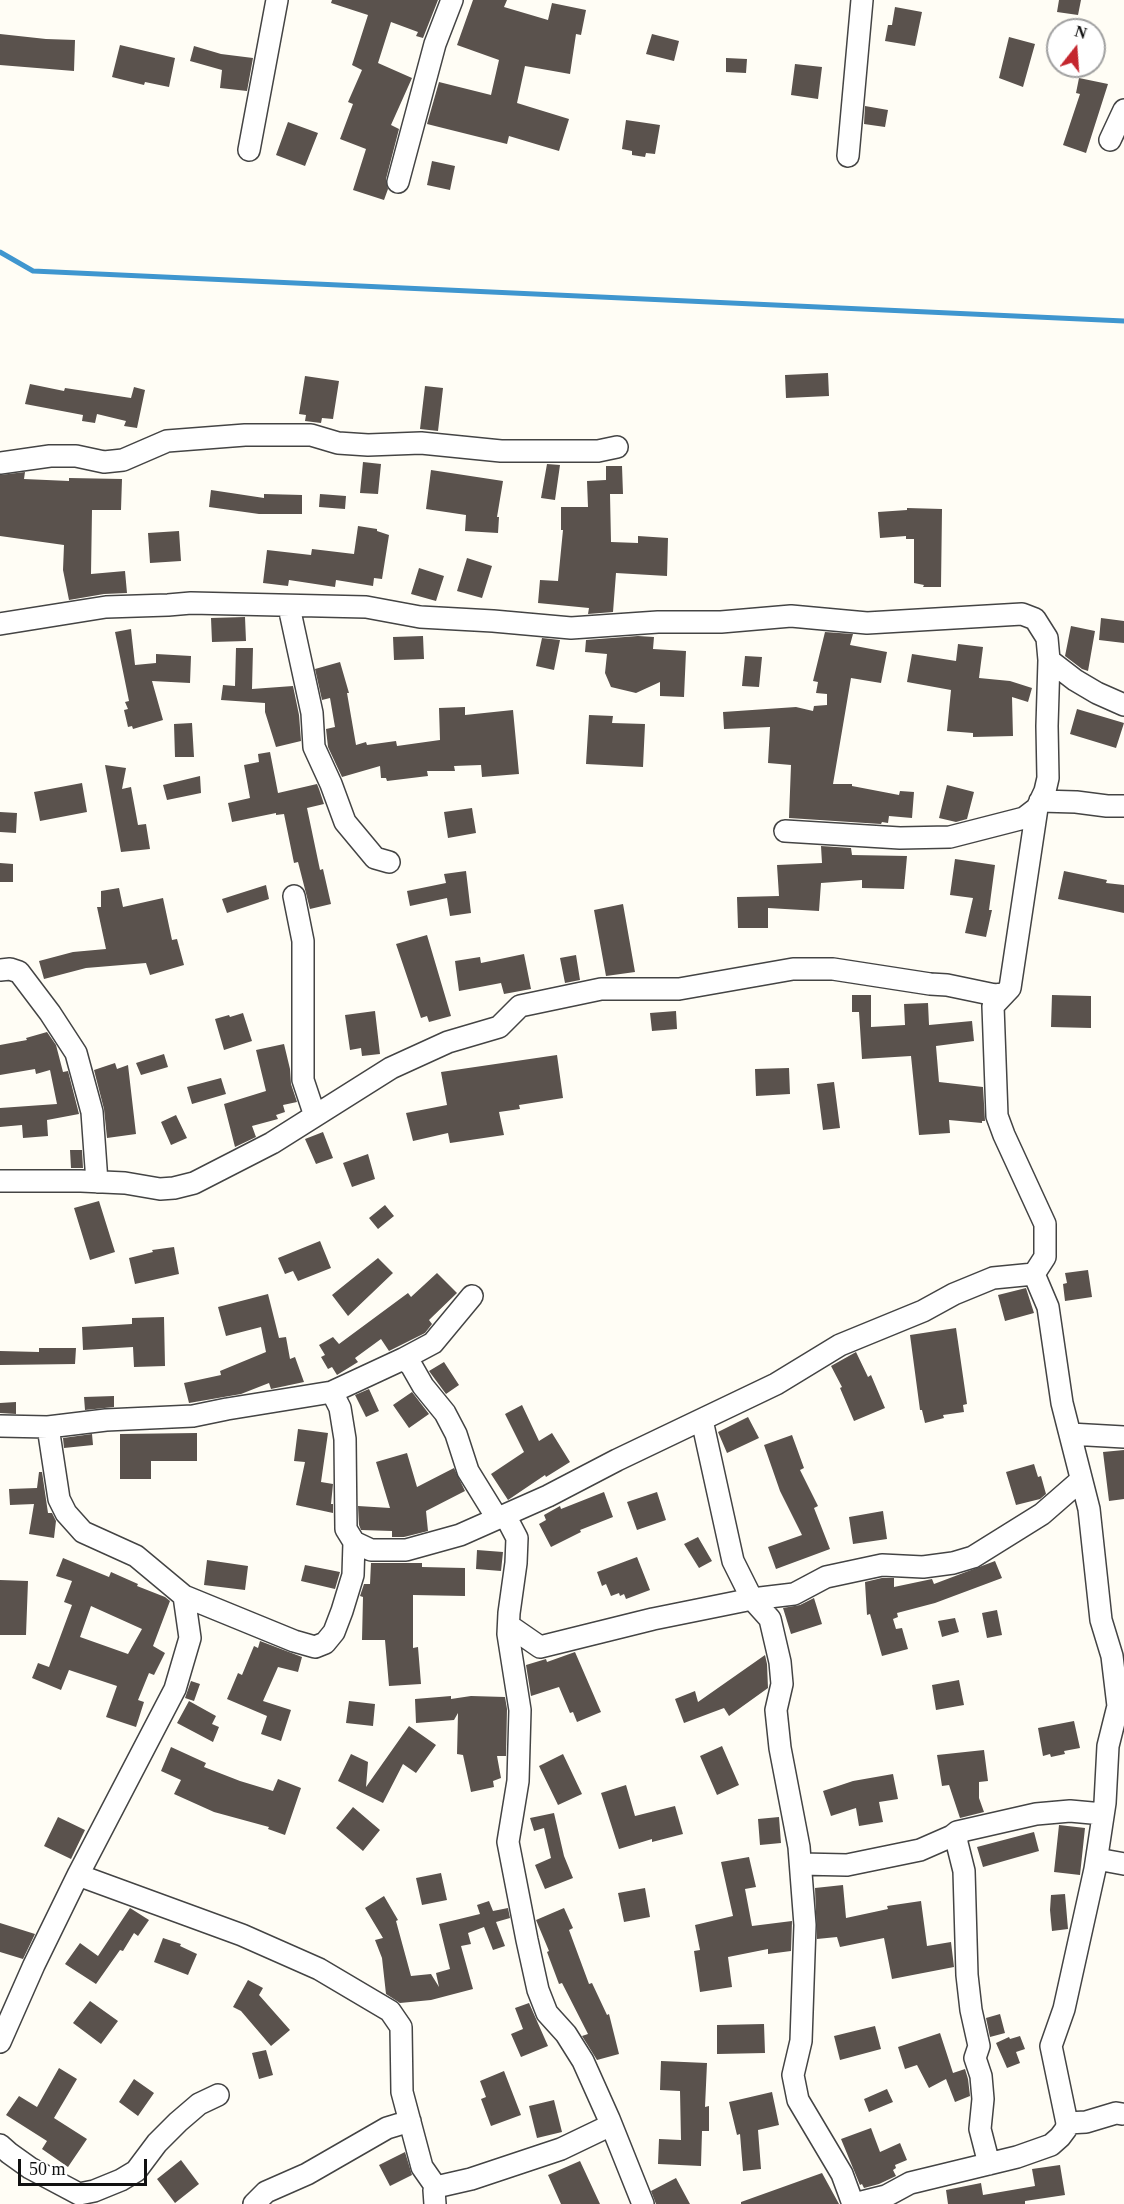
<!DOCTYPE html>
<html>
<head>
<meta charset="utf-8">
<style>
	body { margin:0 }
	#map { position:relative; width:1124px; height:2204px; overflow:hidden; background:#fffdf5; font-family:Georgia,serif }
	canvas { display:block }
	.north { position:absolute; left:1046px; top:18px; width:60px; height:60px; box-sizing:border-box; background:#fff; border:2px solid #a0a0a0; border-radius:50%; rotate:17deg; font-size:16px; font-weight:700; line-height:24px; text-align:center; color:#111 }
	.north::after { content:''; display:block; margin:auto; width:21px; height:27px; background:#c4262e; clip-path:polygon(50% 0,100% 100%,50% 72%,0 100%) }
	.scale { position:absolute; left:18px; top:2159px; width:129px; height:27px; box-sizing:border-box; border:3px solid #111; border-top:0; padding-left:8px; font-size:18px; line-height:21px; white-space:nowrap; color:#111; -webkit-text-stroke:4px #fff; paint-order:stroke }
</style>
</head>
<body>
<div id="map">
<canvas width="1124" height="2204"></canvas>
<div class="north">N</div>
<div class="scale">50 m</div>
</div>
<script>
const ctx = document.querySelector('canvas').getContext('2d');
ctx.lineJoin = 'round';
const poly = rows => new Path2D(rows.map(r => 'M' + r).join(''));
function strokePath(path, color, width, dash) { ctx.strokeStyle = color; ctx.lineWidth = width; ctx.lineCap = dash ? 'butt' : 'round'; ctx.setLineDash(dash || []); ctx.stroke(path); }
function paint(path, color) { ctx.fillStyle = color; ctx.fill(path, 'evenodd'); }
const stream = poly([
	[0,252,33,271,1124,321]
]);
const building = poly([
	[332,0,438,0,423,38,416,36,418,32,391,22,378,63,412,78,391,125,399,129,386,179,388,189,384,200,353,190,366,149,340,139,353,104,348,102,362,70,352,65,368,15,331,3],
	[473,0,507,0,504,7,548,20,552,3,586,10,581,35,576,34,570,74,525,66,517,103,569,119,559,151,509,136,507,144,427,124,439,82,491,95,499,60,457,45],
	[1059,0,1081,0,1078,15,1057,12],
	[895,7,922,12,915,46,885,41,888,25,892,25],
	[0,34,46,39,75,40,74,71,0,65],
	[652,34,679,41,674,61,646,54],
	[1009,37,1035,44,1023,87,999,78],
	[120,45,175,58,169,87,145,82,144,85,112,77],
	[194,46,221,54,253,58,247,91,220,88,222,70,190,61],
	[726,58,747,59,746,73,726,72],
	[795,64,822,67,818,99,791,95],
	[1079,78,1108,84,1086,153,1063,145,1080,94,1076,93],
	[865,106,888,110,885,127,864,124],
	[626,120,660,125,655,154,646,153,645,157,632,155,632,151,622,149],
	[288,122,318,133,305,166,276,155],
	[432,161,455,166,450,190,427,185],
	[828,373,829,396,786,398,785,375],
	[305,376,339,381,333,419,322,418,321,423,305,421,306,415,299,414],
	[30,384,64,391,65,388,131,398,134,387,145,390,137,428,124,426,126,421,97,414,95,423,82,421,83,415,25,404],
	[425,386,443,388,438,431,420,429],
	[363,462,381,464,378,494,360,493],
	[547,464,560,465,555,500,541,498],
	[606,466,622,466,623,494,610,494,611,542,638,543,638,536,668,538,667,576,616,573,613,612,588,614,589,608,538,603,540,580,558,581,563,530,561,530,561,507,588,507,587,481,606,480],
	[431,470,503,481,497,517,499,517,498,533,465,531,466,515,426,509],
	[25,472,24,479,69,481,69,478,122,479,121,510,92,510,91,574,125,571,127,593,104,594,69,600,63,570,64,545,0,536,0,475],
	[211,490,264,498,264,494,302,495,302,514,259,514,209,507],
	[320,494,346,496,345,509,319,507],
	[907,508,942,509,941,587,923,587,924,585,914,583,914,539,906,539,906,536,880,538,878,512,907,510],
	[358,526,377,529,377,531,389,535,382,579,374,578,373,586,336,580,335,587,289,580,288,586,263,583,267,550,311,555,312,549,354,554],
	[179,531,181,561,150,563,148,533],
	[467,558,492,566,482,598,457,591],
	[419,568,444,576,436,601,411,594],
	[245,617,246,641,212,642,211,618],
	[1101,618,1124,621,1124,643,1099,640],
	[1071,626,1095,631,1088,671,1082,669,1065,656],
	[131,629,135,665,156,663,156,654,191,656,190,683,152,681,163,720,133,729,132,726,128,727,124,710,128,709,125,702,129,701,115,632],
	[825,632,853,634,850,645,887,652,881,683,851,678,833,784,852,784,852,786,899,795,900,791,914,792,912,818,889,816,888,823,882,822,881,824,789,818,791,765,768,763,770,727,724,729,723,712,796,707,813,711,814,706,827,705,827,694,816,693,818,682,813,681],
	[423,636,424,659,394,660,393,637],
	[638,636,654,637,653,649,686,651,684,697,660,696,660,682,636,693,611,687,605,673,607,654,585,652,586,640],
	[542,638,560,640,554,670,536,666],
	[958,644,983,647,979,678,1010,681,1032,688,1028,702,1012,697,1013,736,973,737,973,733,947,731,951,690,907,682,912,654,956,661],
	[236,648,253,648,252,689,293,686,299,715,301,741,276,747,265,712,265,703,221,700,223,685,235,686],
	[745,656,762,657,759,687,742,686],
	[340,662,349,693,347,693,356,745,366,742,367,745,396,741,397,746,440,740,439,708,465,707,465,715,513,710,519,774,482,777,481,765,454,766,455,771,427,771,428,776,387,781,386,778,381,778,380,766,342,777,328,747,326,729,335,727,330,698,322,700,315,669],
	[1077,709,1124,723,1116,748,1070,734],
	[589,715,613,716,612,723,645,724,643,767,586,764],
	[192,723,194,757,175,757,174,724],
	[270,752,278,793,317,784,319,789,324,804,307,808,320,870,323,869,331,904,310,909,298,862,294,863,284,814,276,815,276,813,232,822,228,803,250,798,244,765,259,762,258,754],
	[105,765,126,768,122,789,131,787,138,825,146,824,150,849,121,852],
	[200,776,201,793,167,800,163,785],
	[82,783,87,812,40,821,34,792],
	[947,785,974,792,967,819,956,822,939,818],
	[472,808,476,833,448,838,444,812],
	[0,812,17,813,16,833,0,832],
	[821,846,851,848,852,855,907,856,904,889,862,888,862,880,821,883,819,911,768,908,768,928,738,928,737,897,779,896,777,865,822,863],
	[955,859,995,865,989,910,992,910,986,937,965,933,973,898,950,895],
	[0,863,13,864,13,882,0,882],
	[466,871,471,913,450,916,447,898,410,906,407,891,446,883,444,874],
	[1064,871,1107,880,1106,883,1124,885,1124,913,1058,899],
	[266,885,269,899,227,913,222,899],
	[119,888,123,907,163,898,172,940,177,939,184,965,150,975,146,963,86,968,44,979,39,961,73,952,106,949,97,907,101,907,101,891],
	[623,904,635,972,606,976,594,910],
	[427,935,451,1016,429,1022,427,1016,421,1018,396,944],
	[524,954,531,989,504,994,501,983,459,991,455,961,480,957,481,963],
	[576,955,580,980,565,983,560,958],
	[852,995,871,995,871,1027,905,1025,904,1004,928,1003,929,1025,972,1021,974,1041,936,1046,939,1082,983,1087,985,1121,982,1121,982,1123,949,1120,950,1133,919,1135,911,1056,862,1059,859,1012,852,1012],
	[1052,995,1091,996,1091,1028,1051,1027],
	[375,1011,380,1054,362,1056,361,1048,350,1050,345,1015],
	[676,1011,677,1029,652,1031,650,1013],
	[243,1013,252,1041,224,1050,215,1019,229,1015,230,1017],
	[47,1032,56,1045,63,1072,68,1071,79,1114,47,1120,48,1136,23,1138,22,1125,0,1127,0,1108,57,1104,50,1070,36,1074,35,1069,0,1075,0,1045,27,1040,26,1038],
	[284,1044,290,1069,291,1084,297,1102,283,1105,285,1112,276,1115,278,1119,252,1126,256,1137,235,1147,224,1104,266,1091,256,1050],
	[164,1054,168,1067,141,1075,136,1063],
	[557,1055,563,1098,519,1105,520,1109,499,1112,504,1135,450,1143,448,1133,413,1141,406,1113,447,1105,441,1072],
	[115,1063,117,1069,128,1065,136,1134,107,1138,104,1109,94,1070],
	[789,1068,790,1094,756,1096,755,1069],
	[221,1078,226,1094,192,1104,187,1087],
	[834,1082,840,1128,823,1130,817,1084],
	[176,1115,187,1138,171,1145,161,1122],
	[323,1132,333,1158,316,1164,305,1139],
	[70,1150,82,1150,83,1168,71,1168],
	[368,1154,375,1179,352,1187,343,1163],
	[99,1201,115,1252,90,1260,74,1208],
	[385,1205,394,1216,378,1229,369,1218],
	[320,1241,331,1268,298,1281,293,1271,285,1274,278,1258],
	[174,1247,179,1274,135,1284,129,1258,153,1252,152,1250],
	[378,1258,393,1273,348,1316,332,1295],
	[1088,1270,1092,1297,1065,1301,1063,1284,1067,1283,1065,1273],
	[437,1273,457,1293,429,1320,432,1324,425,1333,389,1351,381,1339,355,1358,358,1362,337,1375,332,1367,328,1369,321,1357,325,1355,319,1345,333,1337,339,1344,408,1293,411,1297],
	[1026,1288,1034,1313,1005,1321,998,1295],
	[268,1294,279,1338,286,1337,290,1359,295,1357,304,1382,271,1389,269,1383,241,1394,189,1403,184,1383,221,1375,220,1371,266,1352,261,1327,226,1336,218,1307],
	[164,1317,165,1366,134,1367,133,1347,83,1350,82,1327,132,1324,132,1318],
	[956,1328,967,1404,963,1405,964,1412,943,1415,944,1418,925,1423,922,1410,920,1410,910,1335],
	[39,1348,76,1348,75,1364,0,1365,0,1351,39,1352],
	[856,1352,868,1377,871,1375,885,1408,854,1421,840,1388,842,1387,831,1366],
	[444,1362,459,1385,446,1394,429,1371],
	[369,1389,379,1411,366,1417,355,1395],
	[412,1392,429,1414,409,1428,393,1405],
	[114,1396,114,1407,85,1410,84,1397],
	[16,1402,16,1414,0,1413,0,1403],
	[522,1405,539,1441,552,1433,570,1462,546,1477,545,1475,508,1500,491,1474,524,1452,505,1414],
	[748,1417,759,1438,727,1453,718,1432],
	[298,1429,328,1433,321,1482,333,1484,331,1504,333,1504,333,1513,296,1505,305,1462,294,1461],
	[197,1433,197,1461,151,1461,151,1479,120,1479,120,1434],
	[92,1434,93,1445,64,1448,63,1438],
	[792,1435,804,1468,800,1470,818,1506,814,1508,830,1549,776,1569,768,1547,802,1535,780,1491,764,1445],
	[1124,1450,1124,1499,1109,1501,1103,1452],
	[407,1453,417,1487,454,1468,465,1491,426,1511,428,1531,404,1537,392,1537,392,1531,361,1530,359,1525,358,1506,390,1508,376,1462],
	[1034,1464,1038,1477,1041,1476,1046,1494,1040,1499,1016,1505,1006,1472],
	[39,1472,42,1472,48,1513,52,1513,56,1521,54,1538,29,1534,34,1504,10,1505,9,1489,37,1488],
	[604,1492,613,1517,580,1530,581,1532,551,1547,539,1524,546,1520,544,1515,560,1506,561,1509],
	[657,1492,666,1520,637,1530,627,1502],
	[883,1511,887,1539,853,1544,849,1517],
	[698,1537,712,1561,699,1568,684,1544],
	[477,1550,503,1552,501,1571,476,1569],
	[637,1557,650,1590,626,1599,624,1594,620,1596,619,1593,611,1596,606,1584,602,1586,597,1572],
	[63,1558,109,1577,111,1572,138,1584,137,1586,165,1597,170,1601,153,1646,165,1653,154,1675,149,1673,138,1700,144,1702,136,1727,106,1717,117,1686,69,1670,61,1690,32,1678,38,1663,49,1667,72,1605,64,1602,72,1581,56,1576],
	[91,1606,142,1629,128,1654,80,1637],
	[207,1560,248,1566,245,1590,204,1585],
	[995,1561,1002,1578,935,1603,897,1613,898,1617,893,1619,896,1629,902,1628,908,1649,882,1656,870,1614,867,1615,865,1582,882,1578,894,1578,894,1587,932,1579,934,1584],
	[371,1563,422,1563,422,1567,465,1568,465,1596,413,1595,413,1648,418,1647,421,1684,389,1686,385,1640,362,1640,363,1597,360,1596,364,1584,370,1584],
	[305,1565,340,1572,335,1589,301,1581],
	[0,1580,28,1581,26,1635,0,1635],
	[814,1598,822,1624,791,1634,783,1608,800,1605],
	[997,1610,1002,1635,987,1638,982,1613],
	[955,1618,959,1632,942,1637,938,1621],
	[260,1641,302,1657,298,1672,278,1667,263,1701,291,1710,281,1741,261,1734,267,1716,227,1699,238,1673,242,1675,254,1646,258,1648],
	[575,1652,601,1712,577,1722,573,1712,570,1713,559,1687,531,1696,526,1665,546,1659,547,1662],
	[765,1655,767,1664,768,1688,729,1716,724,1708,684,1723,675,1699,695,1691,698,1702],
	[959,1680,964,1705,936,1710,932,1685],
	[191,1681,200,1684,194,1701,185,1698],
	[451,1696,451,1699,471,1696,505,1697,507,1709,506,1756,497,1756,501,1778,493,1781,494,1787,471,1792,463,1755,457,1754,458,1713,454,1720,416,1723,415,1699],
	[189,1701,216,1716,212,1724,219,1727,213,1742,177,1723],
	[349,1701,375,1704,373,1726,346,1723],
	[1074,1721,1080,1748,1064,1751,1065,1754,1051,1757,1050,1754,1043,1756,1038,1728],
	[409,1726,436,1745,416,1773,403,1764,383,1803,338,1781,351,1754,368,1762,366,1787],
	[722,1746,739,1785,717,1795,700,1756],
	[171,1747,206,1763,204,1767,240,1781,273,1791,278,1779,301,1788,285,1835,268,1829,269,1827,214,1812,174,1794,181,1780,161,1771],
	[984,1750,988,1781,979,1782,979,1798,984,1812,960,1818,949,1785,942,1786,937,1755],
	[563,1754,582,1794,558,1805,539,1766],
	[893,1774,898,1799,879,1802,883,1822,859,1826,856,1808,831,1816,823,1791,853,1781],
	[626,1785,635,1816,675,1806,683,1834,652,1842,652,1839,619,1849,601,1793],
	[353,1807,380,1830,363,1851,336,1828],
	[554,1813,564,1856,573,1878,545,1889,535,1865,551,1858,544,1828,534,1831,530,1818],
	[58,1817,85,1830,71,1859,44,1846],
	[779,1817,781,1843,760,1845,758,1819],
	[1059,1825,1085,1828,1080,1875,1054,1872],
	[1034,1832,1039,1851,983,1867,977,1847],
	[749,1857,756,1887,745,1889,752,1926,792,1921,791,1951,768,1954,768,1949,728,1957,732,1987,700,1992,694,1951,700,1950,695,1925,733,1916,721,1862],
	[441,1873,447,1900,422,1905,416,1878],
	[843,1885,846,1918,888,1909,887,1906,921,1901,927,1946,951,1942,954,1967,892,1979,884,1938,840,1947,837,1937,817,1939,815,1888],
	[645,1888,650,1917,624,1922,618,1893],
	[1065,1894,1068,1929,1052,1931,1050,1910,1051,1895],
	[384,1896,398,1920,396,1921,411,1976,431,1974,439,1987,436,1973,450,1969,439,1924,480,1914,477,1905,489,1901,493,1911,508,1908,510,1918,496,1922,505,1946,493,1950,484,1927,468,1933,471,1944,461,1946,473,1989,431,2000,400,2003,386,1994,382,1958,375,1940,383,1938,365,1908],
	[130,1908,149,1920,138,1936,134,1933,123,1951,120,1950,96,1984,65,1964,80,1943,98,1956],
	[564,1908,573,1928,569,1930,589,1984,592,1983,607,2015,609,2014,619,2054,597,2060,582,2036,588,2034,562,1983,559,1984,547,1952,549,1951,536,1920],
	[0,1923,35,1934,23,1959,0,1952],
	[163,1938,181,1944,180,1946,197,1954,188,1975,154,1962],
	[248,1980,263,1988,259,1995,290,2030,271,2046,241,2011,233,2007],
	[90,2001,118,2021,101,2044,73,2023],
	[529,2003,548,2046,521,2057,511,2034,523,2029,515,2008],
	[1000,2014,1005,2033,990,2037,986,2018],
	[764,2024,765,2053,717,2054,717,2025],
	[875,2026,881,2049,840,2060,834,2036],
	[940,2033,953,2073,965,2069,968,2079,970,2096,955,2102,946,2079,929,2088,917,2065,905,2069,898,2047],
	[1020,2036,1025,2049,1016,2052,1020,2063,1007,2068,996,2043,1009,2037,1010,2039],
	[266,2050,273,2075,259,2079,252,2053],
	[661,2061,707,2063,705,2107,709,2106,709,2131,702,2131,701,2166,658,2164,659,2139,681,2140,680,2091,660,2090],
	[59,2068,77,2079,54,2118,87,2139,68,2167,42,2149,47,2141,6,2115,19,2096,37,2107],
	[504,2071,521,2115,491,2126,481,2099,486,2097,480,2081],
	[134,2079,154,2093,138,2116,119,2102],
	[887,2089,893,2102,869,2112,864,2099],
	[772,2092,779,2125,758,2130,761,2169,743,2171,740,2134,737,2135,729,2102],
	[554,2100,562,2132,537,2138,529,2106],
	[871,2128,880,2152,900,2143,907,2160,895,2165,896,2168,893,2170,896,2176,879,2184,864,2188,862,2184,860,2185,841,2139],
	[405,2152,412,2175,390,2186,379,2165],
	[181,2160,199,2184,175,2203,157,2179],
	[580,2161,600,2204,561,2204,548,2175],
	[1060,2165,1065,2195,1025,2201,1025,2204,948,2204,946,2190,981,2183,983,2195,1035,2186,1032,2169],
	[822,2173,839,2204,741,2204,741,2202],
	[676,2178,690,2204,656,2204,651,2191]
]);
const minor = poly([
	[1110,140,1124,110],
	[249,150,277,0],
	[848,156,862,0],
	[398,182,435,44,452,0],
	[0,463,50,456,76,456,104,462,123,460,167,441,245,435,311,435,338,443,368,445,421,443,501,451,598,451,617,447],
	[289,607,312,713,314,747,331,784,345,822,375,858,389,862],
	[0,624,106,607,168,605,191,603,366,607,420,617,493,621,571,628,658,622,721,622,791,616,867,623,1022,614,1035,619,1047,638,1049,660,1047,726,1048,778,1045,791,1037,808,1010,988,993,1006,997,1116,1004,1135,1045,1224,1045,1257,1034,1274,993,1278,954,1294,923,1311,840,1345,776,1384,617,1460,548,1496,460,1535,406,1550,371,1550,354,1542,346,1529,345,1439,340,1408,332,1392],
	[1049,660,1075,680,1097,693,1124,705],
	[1040,801,1076,802,1107,806,1124,806],
	[785,831,900,838,950,837,1024,818,1037,808],
	[294,896,303,941,303,1080,315,1116],
	[0,970,10,969,19,972,50,1013,76,1053,92,1112,97,1182],
	[0,1181,81,1181,125,1183,160,1189,174,1188,194,1183,272,1143,391,1068,448,1042,499,1027,520,1006,601,989,679,989,793,969,833,969,930,984,947,985,995,995,1003,994],
	[1034,1274,1048,1307,1062,1403,1089,1509,1101,1620,1112,1656,1118,1706,1108,1746,1105,1803,1095,1869,1064,2009,1051,2046,1067,2123,1086,2122,1116,2113,1122,2114],
	[403,1359,433,1343,472,1296],
	[702,1420,733,1561,752,1599,794,1594,826,1577,882,1565,923,1567,953,1563,973,1557,1042,1514,1081,1480],
	[0,1426,48,1427,106,1420,193,1416,227,1409,332,1392,403,1359,411,1365,423,1386,445,1413,456,1434,468,1471,497,1518],
	[1070,1434,1124,1437],
	[505,1515,517,1538,516,1563,509,1613,508,1634,520,1710,518,1781,508,1842,527,1940,538,1990,547,2013,566,2034,583,2061,609,2119,643,2204],
	[184,1596,294,1641,315,1647,325,1643,334,1632,342,1611,353,1575,354,1542],
	[508,1634,514,1629,540,1647,653,1619,752,1599,770,1619,780,1662,782,1684,776,1710,780,1748,799,1847,805,1925,801,2041,793,2075,798,2100,842,2174,853,2204],
	[957,1832,957,1843,964,1871,967,1975,971,2010,979,2046,975,2058,981,2076,983,2099,980,2129,989,2164],
	[1097,1859,1124,1864],
	[801,1864,847,1865,920,1850,952,1836,957,1832,1036,1814,1070,1811,1103,1814],
	[78,1875,242,1935,319,1969,390,2011,401,2027,402,2092,422,2167,436,2187],
	[0,2042,34,1965,78,1875,175,1689,190,1638,184,1596,136,1556,83,1532,66,1513,59,1499,48,1427],
	[0,2145,9,2153,30,2168,79,2194,94,2191,121,2180,136,2171,157,2143,178,2122,199,2104,218,2095],
	[254,2204,266,2192,307,2174,387,2128,410,2121],
	[435,2204,434,2190,436,2187,471,2179,561,2149,611,2125],
	[854,2204,886,2196,910,2183,1017,2157,1051,2145,1060,2137,1066,2129,1067,2123]
]);
strokePath(stream, '#3f96cf', 5);
paint(building, '#5a524d');
strokePath(minor, '#444', 24);
strokePath(minor, '#fff', 21);
</script>
</body>
</html>
